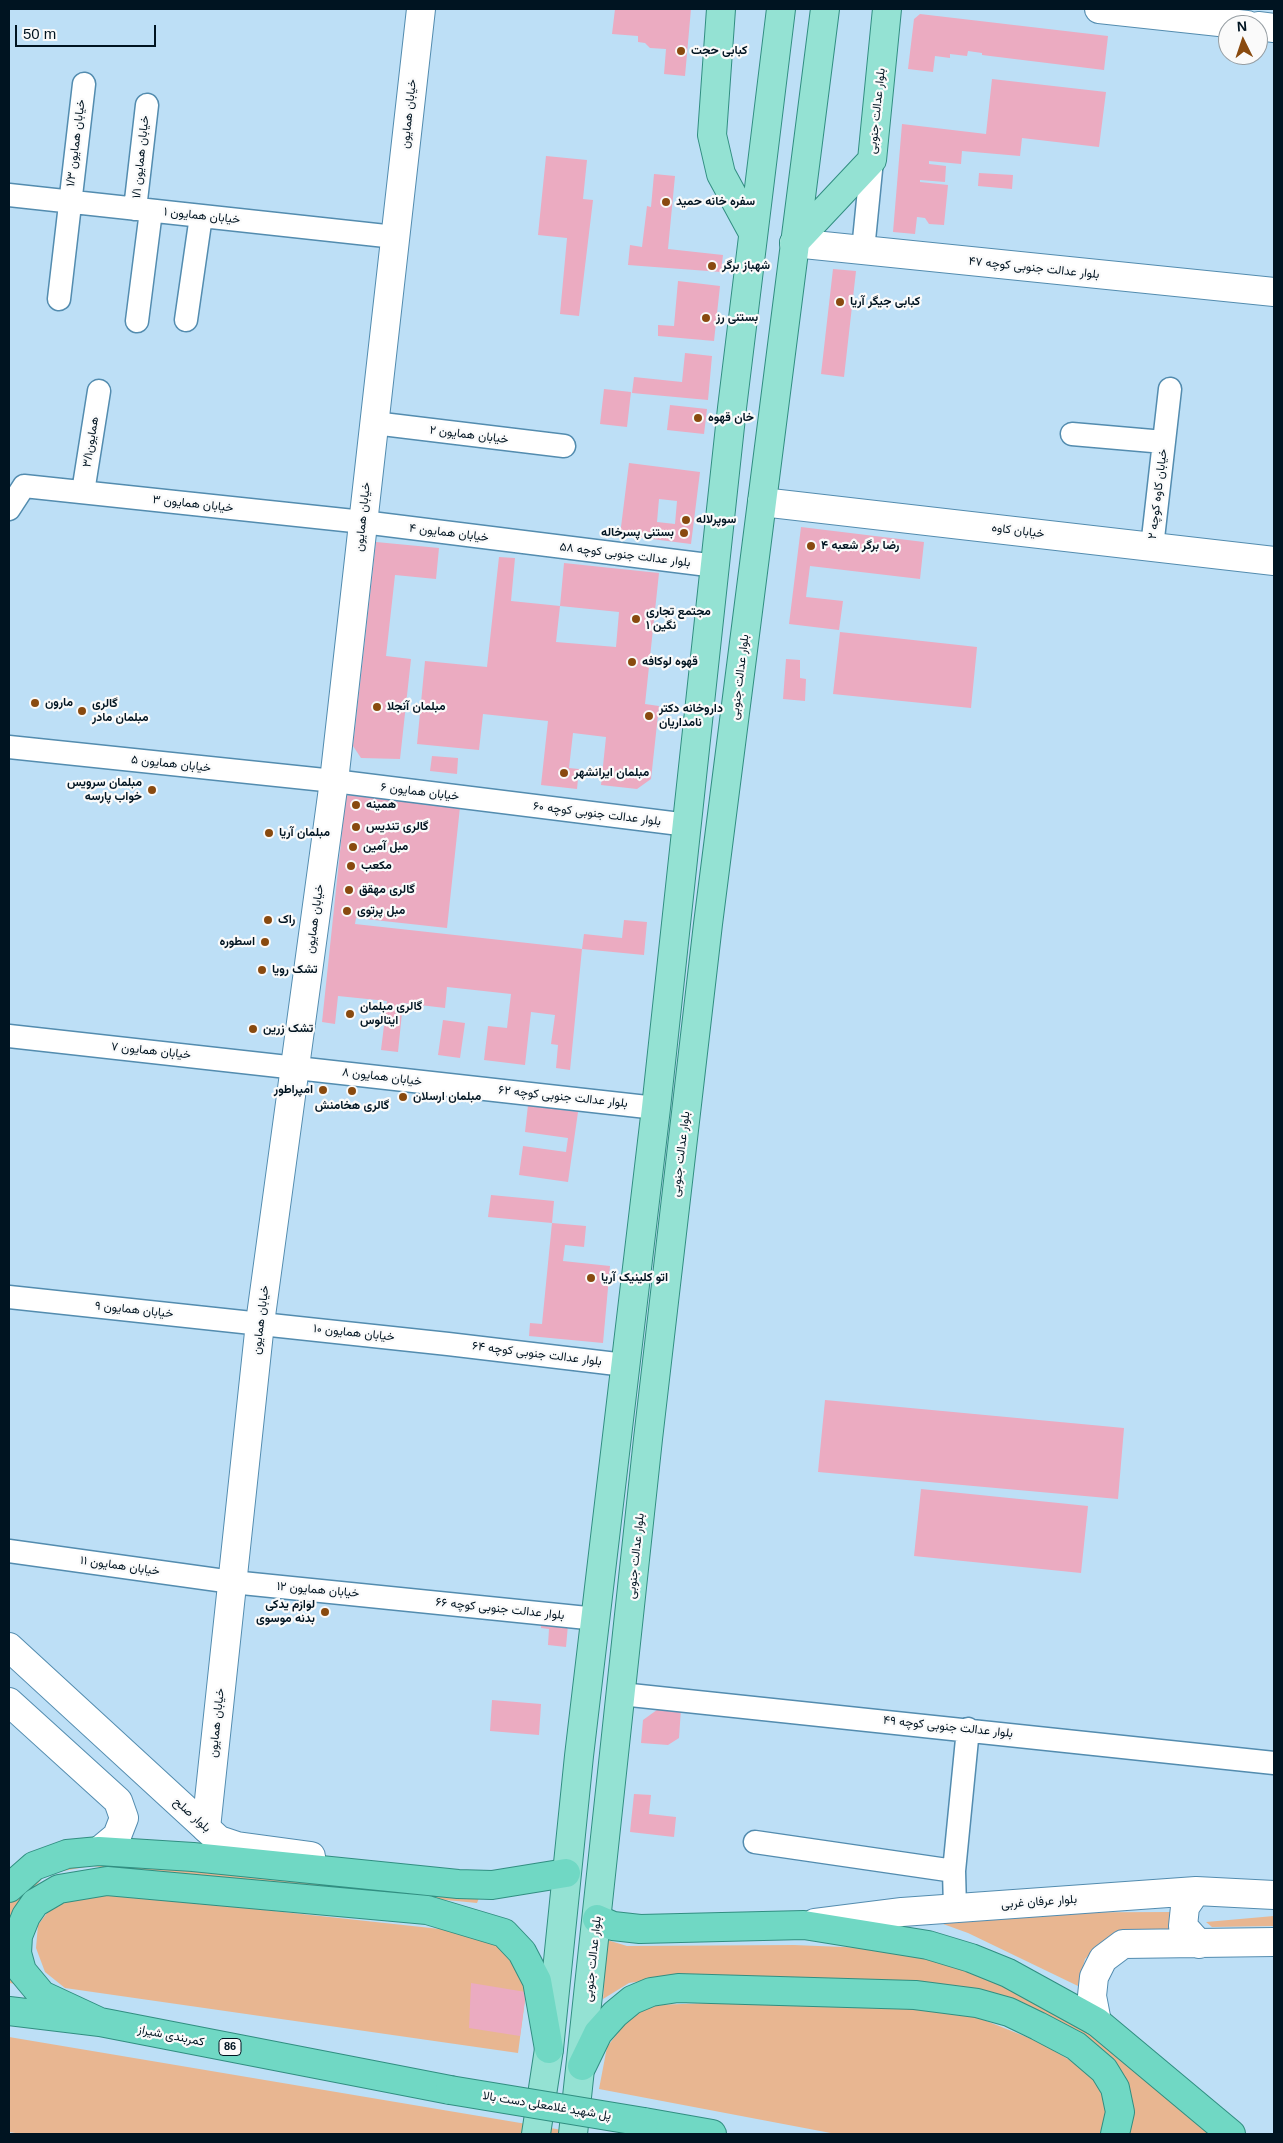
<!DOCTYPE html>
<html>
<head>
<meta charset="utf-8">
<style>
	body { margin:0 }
	#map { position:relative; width:1283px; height:2143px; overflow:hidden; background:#bddff6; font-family:Arial,sans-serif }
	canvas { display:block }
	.frame { position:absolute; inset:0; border:10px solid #001421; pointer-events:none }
	.north { position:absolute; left:1218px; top:15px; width:50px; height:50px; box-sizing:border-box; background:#fafafa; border:1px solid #969ea3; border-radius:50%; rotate:356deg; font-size:14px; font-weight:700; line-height:20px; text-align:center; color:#001421 }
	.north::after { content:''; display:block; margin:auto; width:18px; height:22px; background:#894a0f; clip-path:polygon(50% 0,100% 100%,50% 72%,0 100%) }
	.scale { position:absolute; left:15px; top:25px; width:141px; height:22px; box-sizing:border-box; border:2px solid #001421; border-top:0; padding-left:6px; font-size:15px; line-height:18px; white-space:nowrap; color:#001421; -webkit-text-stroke:4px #fafafa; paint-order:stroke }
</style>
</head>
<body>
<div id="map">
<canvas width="1283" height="2143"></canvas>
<div class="frame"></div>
<div class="north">N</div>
<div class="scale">50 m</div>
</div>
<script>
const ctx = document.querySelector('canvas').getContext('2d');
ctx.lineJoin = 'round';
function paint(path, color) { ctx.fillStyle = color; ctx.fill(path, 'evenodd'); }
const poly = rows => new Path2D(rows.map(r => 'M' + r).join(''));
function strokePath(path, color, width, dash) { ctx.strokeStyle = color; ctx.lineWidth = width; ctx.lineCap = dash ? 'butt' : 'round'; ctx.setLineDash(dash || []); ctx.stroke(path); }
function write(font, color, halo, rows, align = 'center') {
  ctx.font = font + ' Arial,Vazirmatn,sans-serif'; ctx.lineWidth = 4.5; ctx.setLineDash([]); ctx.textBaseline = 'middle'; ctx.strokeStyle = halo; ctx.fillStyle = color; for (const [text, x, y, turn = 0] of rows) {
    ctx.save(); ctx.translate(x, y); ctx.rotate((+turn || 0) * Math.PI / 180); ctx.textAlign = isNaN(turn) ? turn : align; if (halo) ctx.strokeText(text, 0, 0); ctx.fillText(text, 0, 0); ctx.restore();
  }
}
const green = poly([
	[73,1860,479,1898,477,1903,91,1866,46,1874,16,1909,17,1984,9,1983,9,1901,42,1870],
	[81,1894,117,1894,477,1933,498,1942,519,1963,527,1985,518,2053,65,1988,45,1972,36,1948,38,1925,53,1905],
	[1170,1912,1171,1934,1125,1934,1104,1940,1085,1959,1078,1986,968,1933,932,1920,937,1913],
	[1274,1916,1274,1926,1212,1927,1206,1922],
	[607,1940,627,1946,794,1945,867,1948,928,1956,988,1976,1081,2027,1212,2134,1128,2134,1131,2101,1125,2077,1111,2059,1056,2020,1014,2001,969,1988,913,1981,673,1976,629,1983,603,1999],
	[711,2003,901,2008,974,2016,1039,2042,1080,2066,1095,2081,1105,2102,1107,2126,1103,2134,836,2134,599,2089,607,2047,629,2018,653,2005],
	[9,2037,586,2134,22,2134,9,2132]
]);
const building = poly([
	[615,9,691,9,685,76,664,74,666,49,650,48,645,43,638,42,638,36,612,34],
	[920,14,1108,36,1104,70,982,55,982,53,968,51,967,56,950,54,950,58,935,56,933,72,908,69,914,19],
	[992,79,1106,92,1099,147,1022,138,1020,156,962,151,961,164,929,161,929,164,946,166,945,182,920,180,920,182,948,185,944,225,929,224,925,218,917,217,915,234,893,232,902,124,986,134],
	[546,156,587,160,583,199,593,200,579,316,560,314,567,238,538,235],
	[979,173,1013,175,1012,189,978,186],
	[654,174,675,176,668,249,723,255,721,272,628,265,630,245,642,247,647,206,651,207],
	[833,269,856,271,844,377,821,374],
	[678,281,720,286,714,341,658,336,658,325,674,326],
	[685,353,712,356,708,400,632,393,634,377,682,382],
	[604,389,631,392,627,427,600,424],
	[670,405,707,409,704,434,667,430],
	[629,463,700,472,691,544,620,535],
	[659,499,677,501,675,524,657,522],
	[801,527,924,542,920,579,810,566,806,597,843,601,839,630,789,624],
	[376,542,439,548,436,579,395,575,386,656,411,659,400,759,361,758,353,746],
	[499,557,515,558,511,601,560,606,556,642,616,647,619,612,560,606,564,563,659,573,645,704,659,706,651,779,637,789,601,785,606,737,573,733,569,768,579,769,577,789,541,785,548,721,483,714,479,750,417,744,425,661,487,667],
	[840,632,977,647,971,708,833,694],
	[786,659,800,660,800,678,806,679,805,701,783,699],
	[432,756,458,758,457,774,430,771],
	[346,795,460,807,447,928,356,918,355,924,582,949,570,1070,556,1068,558,1045,551,1044,555,1015,531,1012,525,1065,484,1060,488,1026,507,1028,511,994,447,987,445,1008,403,1003,398,1052,381,1050,387,1001,338,996,335,1024,322,1022],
	[624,920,647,922,644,955,582,949,584,934,622,938],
	[443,1020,465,1023,460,1058,438,1055],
	[528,1105,578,1112,568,1182,519,1175,523,1146,566,1152,568,1138,525,1132],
	[491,1195,554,1201,552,1223,488,1217],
	[552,1223,586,1226,584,1247,565,1245,563,1261,610,1266,603,1343,529,1336,530,1323,542,1324],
	[825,1400,1124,1428,1118,1499,818,1472],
	[921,1489,1088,1506,1081,1573,914,1556],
	[541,1622,568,1625,566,1647,548,1645,549,1629,541,1628],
	[492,1700,541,1704,539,1735,490,1731],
	[661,1707,681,1709,679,1738,668,1745,641,1743,643,1720],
	[634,1794,651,1795,649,1814,676,1817,674,1837,630,1832],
	[471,1983,526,1992,520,2036,469,2028]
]);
const minor = poly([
	[9,195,395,237],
	[135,209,147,105],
	[863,250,872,160],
	[59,299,84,84],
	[186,320,201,216],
	[137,321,151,211],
	[374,423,564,446],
	[1072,434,1164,442],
	[24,486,363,522,716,566],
	[83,492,99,391],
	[9,509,24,486],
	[1152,547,1170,389],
	[9,747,334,781,688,825],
	[9,1036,656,1108],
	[9,1297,448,1344,625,1365],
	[9,1551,232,1582,597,1619],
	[621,1694,1274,1763],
	[755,1842,954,1871],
	[955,1908,954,1871,968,1729]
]);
const tertiary = poly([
	[1099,9,1247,25],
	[1258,26,1274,28],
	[794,243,1274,292],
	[762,502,1274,561],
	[206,1828,260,1323,334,781,421,9],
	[1196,1891,1185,1907,1183,1926,1199,1944],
	[815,1923,902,1912,1196,1891,1274,1895],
	[1097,2022,1092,1996,1094,1977,1103,1959,1123,1944,1274,1942]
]);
const secondary = poly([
	[9,1647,219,1840,237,1846,311,1856],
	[9,1702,118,1801,124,1818,117,1836,99,1851]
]);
const primary = poly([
	[721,9,712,135,721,174,752,231],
	[794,243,872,160,887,9],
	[536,2134,549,2049,579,1756,656,1108,732,408,781,9],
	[573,2134,648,1439,708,924,825,9]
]);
const trunk = poly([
	[9,1888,34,1866,67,1854,99,1851,193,1857,458,1884,492,1885,566,1873],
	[597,1919,613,1926,640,1929,804,1925,928,1945,971,1958,1008,1973,1097,2022,1231,2134],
	[9,2011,100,2022,450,2090],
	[100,2022,42,1995,22,1971,17,1953,18,1936,26,1916,35,1903,59,1889,107,1881,427,1910,504,1933,522,1952,537,1981,549,2049],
	[582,2066,598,2033,615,2014,632,2000,651,1992,678,1988,915,1995,977,2003,1009,2012,1038,2026,1076,2046,1104,2070,1115,2088,1120,2112,1115,2134],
	[644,2122,712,2134]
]);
const trunkBridge = poly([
	[450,2090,644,2122]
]);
const markers = [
	[681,51,5,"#894a0f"],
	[666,202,5,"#894a0f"],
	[712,266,5,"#894a0f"],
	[840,302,5,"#894a0f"],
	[706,318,5,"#894a0f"],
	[698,418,5,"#894a0f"],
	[686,520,5,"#894a0f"],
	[684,533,5,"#894a0f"],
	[811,546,5,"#894a0f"],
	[636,619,5,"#894a0f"],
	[632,662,5,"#894a0f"],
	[35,703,5,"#894a0f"],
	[377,707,5,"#894a0f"],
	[82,711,5,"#894a0f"],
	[649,716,5,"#894a0f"],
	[564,773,5,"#894a0f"],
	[152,790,5,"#894a0f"],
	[356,805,5,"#894a0f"],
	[356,827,5,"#894a0f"],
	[269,833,5,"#894a0f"],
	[353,847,5,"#894a0f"],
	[351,866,5,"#894a0f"],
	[349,890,5,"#894a0f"],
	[347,911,5,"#894a0f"],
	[268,920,5,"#894a0f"],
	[265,942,5,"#894a0f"],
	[262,970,5,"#894a0f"],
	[350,1014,5,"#894a0f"],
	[253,1029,5,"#894a0f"],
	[323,1090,5,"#894a0f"],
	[352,1091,5,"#894a0f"],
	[403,1097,5,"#894a0f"],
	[591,1278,5,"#894a0f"],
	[325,1612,5,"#894a0f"]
];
const shields = [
	[230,2047,22]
];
const shieldNames = [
	["86",230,2047]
];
const poiNames = [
	["کبابی حجت",691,51],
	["سفره خانه حمید",676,202],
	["شهباز برگر",722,266],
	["کبابی جیگر آریا",850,302],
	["بستنی رز",716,318],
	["خان قهوه",708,418],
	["سوپرلاله",696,520],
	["بستنی پسرخاله",674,533,"right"],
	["رضا برگر شعبه ۴",821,546],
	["مجتمع تجاری",646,612],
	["نگین ۱",646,626],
	["قهوه لوکافه",642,662],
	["مارون",45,703],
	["گالری",92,704],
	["مبلمان مادر",92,718],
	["مبلمان آنجلا",387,707],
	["داروخانه دکتر",659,709],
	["نامداریان",659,723],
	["مبلمان ایرانشهر",574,773],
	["مبلمان سرویس",142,783,"right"],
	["خواب پارسه",142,797,"right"],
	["همینه",366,805],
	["گالری تندیس",366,827],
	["مبلمان آریا",279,833],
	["مبل آمین",363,847],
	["مکعب",361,866],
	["گالری مهقق",359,890],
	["مبل پرتوی",357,911],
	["راک",278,920],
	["اسطوره",255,942,"right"],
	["تشک رویا",272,970],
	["گالری مبلمان",360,1007],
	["ایتالوس",360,1021],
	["تشک زرین",263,1029],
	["امپراطور",313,1090,"right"],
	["مبلمان ارسلان",413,1097],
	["گالری هخامنش",352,1106,"center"],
	["اتو کلینیک آریا",601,1278],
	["لوازم یدکی",315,1605,"right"],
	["بدنه موسوی",315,1619,"right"]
];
const streetNames = [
	["بلوار عدالت جنوبی",877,111,-84],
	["خیابان همایون",409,114,-84],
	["خیابان همایون ۱/۳",76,143,-83],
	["خیابان همایون ۱/۱",141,157,-84],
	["خیابان همایون ۱",202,216,6],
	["بلوار عدالت جنوبی کوچه ۴۷",1034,268,6],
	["خیابان همایون ۲",469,435,7],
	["همایون۳/۱",91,442,-81],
	["خیابان کاوه کوچه ۲",1158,494,-83],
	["خیابان همایون ۳",193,504,6],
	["خیابان همایون",363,517,-84],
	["خیابان کاوه",1018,531,7],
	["خیابان همایون ۴",449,533,7],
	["بلوار عدالت جنوبی کوچه ۵۸",625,555,7],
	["بلوار عدالت جنوبی",740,677,-83],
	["خیابان همایون ۵",171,764,6],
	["خیابان همایون ۶",420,792,7],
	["بلوار عدالت جنوبی کوچه ۶۰",597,814,7],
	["خیابان همایون",315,919,-82],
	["خیابان همایون ۷",151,1051,6],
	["خیابان همایون ۸",382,1077,7],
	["بلوار عدالت جنوبی کوچه ۶۲",563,1097,6],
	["بلوار عدالت جنوبی",681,1154,-83],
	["خیابان همایون ۹",134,1310,6],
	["خیابان همایون",261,1320,-83],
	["خیابان همایون ۱۰",354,1333,6],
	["بلوار عدالت جنوبی کوچه ۶۴",537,1354,7],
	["بلوار عدالت جنوبی",636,1556,-84],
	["خیابان همایون ۱۱",120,1566,8],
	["خیابان همایون ۱۲",318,1590,5],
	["بلوار عدالت جنوبی کوچه ۶۶",500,1609,6],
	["خیابان همایون",217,1723,-84],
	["بلوار عدالت جنوبی کوچه ۴۹",948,1727,6],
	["بلوار صلح",192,1815,42],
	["بلوار عرفان غربی",1039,1902,-4],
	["بلوار عدالت جنوبی",593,1959,-84],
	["کمربندی شیراز",171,2036,11],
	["پل شهید غلامعلی دست بالا",547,2106,9]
];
paint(green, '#e8b691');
paint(building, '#ebabc1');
strokePath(minor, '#538caf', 25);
strokePath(tertiary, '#538caf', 30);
strokePath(secondary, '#538caf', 30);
strokePath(primary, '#318e81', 30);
strokePath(trunk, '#318e81', 30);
strokePath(minor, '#fff', 22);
strokePath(tertiary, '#fff', 28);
strokePath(secondary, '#fff', 28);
strokePath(primary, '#94e2d3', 28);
strokePath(trunk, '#70d8c4', 28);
strokePath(trunkBridge, '#318e81', 30, []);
strokePath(trunkBridge, '#70d8c4', 28);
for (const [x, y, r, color] of markers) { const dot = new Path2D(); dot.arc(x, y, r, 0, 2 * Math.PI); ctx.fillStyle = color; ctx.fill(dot); strokePath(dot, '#fafafa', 2); }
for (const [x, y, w] of shields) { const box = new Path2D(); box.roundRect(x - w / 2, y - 8.5, w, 17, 4); ctx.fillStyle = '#fafafa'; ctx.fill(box); strokePath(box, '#001421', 1); }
write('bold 11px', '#001421', null, shieldNames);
write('bold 12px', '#001421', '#fafafa', poiNames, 'left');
write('12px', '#001421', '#fafafa', streetNames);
</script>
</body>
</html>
